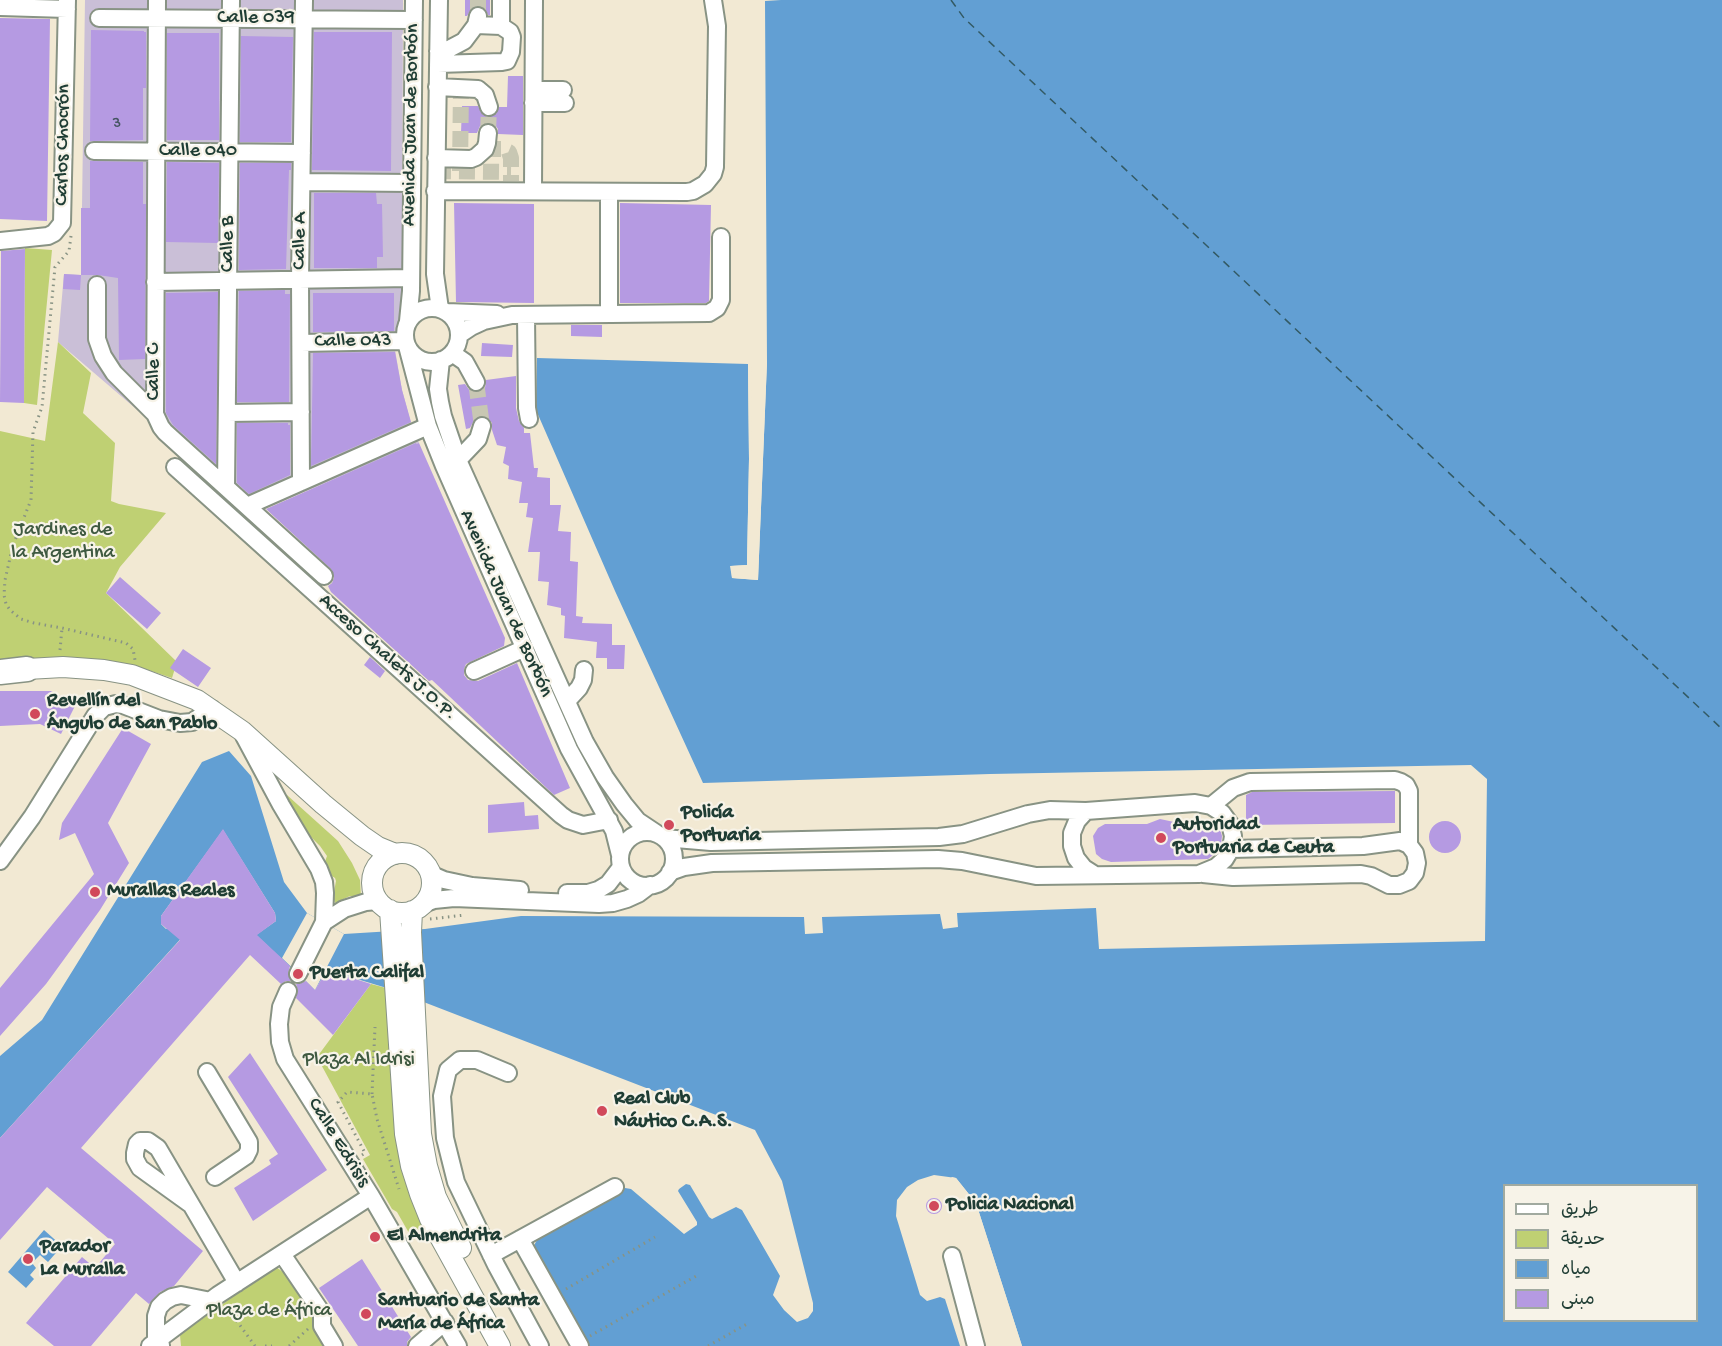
<!DOCTYPE html>
<html>
<head>
<meta charset="utf-8">
<style>
	body { margin:0 }
	#map { position:relative; width:1722px; height:1346px; overflow:hidden; background:#f2e9d3; font-family:"Gochi Hand","Playpen Sans Arabic",sans-serif }
	canvas { display:block }
	.legend { position:absolute; left:1503px; top:1184px; width:195px; height:138px; box-sizing:border-box; background:#f7f3e8; border:2px solid #a1aaa0; margin:0; padding:8px 10px; list-style:none; font-size:18px; color:#1f3d34 }
	.legend li { display:flex; align-items:center; gap:12px; height:30px }
	.legend b { width:30px; border:2px solid #a1aaa0 }
</style>
</head>
<body>
<div id="map">
<canvas width="1722" height="1346"></canvas>
<ul class="legend">
<li><b style="height:8px;background:#fff"></b>طريق</li>
<li><b style="height:16px;background:#bfd073"></b>حديقة</li>
<li><b style="height:16px;background:#629fd3"></b>مياه</li>
<li><b style="height:16px;background:#b59ae2"></b>مبنى</li>
</ul>
</div>
<script>
const ctx = document.querySelector('canvas').getContext('2d');
ctx.lineJoin = 'round';
function paint(path, color) { ctx.fillStyle = color; ctx.fill(path, 'evenodd'); }
const poly = rows => new Path2D(rows.map(r => 'M' + r).join(''));
function strokePath(path, color, width, dash) { ctx.strokeStyle = color; ctx.lineWidth = width; ctx.lineCap = dash ? 'butt' : 'round'; ctx.setLineDash(dash || []); ctx.stroke(path); }
function write(font, color, halo, rows, align = 'center') {
  ctx.font = font + ' "Gochi Hand",sans-serif'; ctx.lineWidth = 4.5; ctx.setLineDash([]); ctx.textBaseline = 'middle'; ctx.strokeStyle = halo; ctx.fillStyle = color; for (const [text, x, y, turn = 0] of rows) {
    ctx.save(); ctx.translate(x, y); ctx.rotate((+turn || 0) * Math.PI / 180); ctx.textAlign = isNaN(turn) ? turn : align; if (halo) ctx.strokeText(text, 0, 0); ctx.fillText(text, 0, 0); ctx.restore();
  }
}
const industrial = poly([
	[85,0,403,0,402,298,395,350,402,390,412,427,419,443,250,515,135,408,58,342,64,274,81,275]
]);
const green = poly([
	[25,248,52,250,37,405,24,403],
	[58,342,91,373,83,413,115,443,111,501,119,504,166,513,120,567,106,593,177,662,172,678,142,668,0,660,0,431,45,441],
	[287,795,338,841,352,863,360,880,361,897,350,896,335,903,333,897,336,881,335,878,322,870,327,856,320,846,303,829,286,798],
	[371,984,386,988,431,1232,413,1240,397,1212,392,1209,363,1159,370,1155,317,1057],
	[275,1266,288,1276,331,1346,181,1346,180,1335]
]);
const water = poly([
	[781,0,1722,0,1722,1346,1022,1346,976,1203,956,1178,934,1175,918,1180,907,1187,897,1200,896,1216,920,1295,927,1301,940,1297,945,1299,960,1346,587,1346,532,1249,537,1240,625,1188,631,1189,684,1234,697,1225,697,1222,678,1191,679,1189,686,1184,690,1185,709,1217,712,1219,736,1207,742,1210,780,1276,773,1295,784,1310,797,1322,808,1318,813,1311,813,1303,782,1181,755,1130,390,989,327,970,315,990,256,935,276,921,275,913,223,830,161,916,161,924,166,929,178,922,186,933,0,1138,0,1056,42,1020,202,762,229,751,251,776,284,882,307,913,344,934,425,929,521,916,804,917,805,934,823,933,822,917,940,914,943,929,958,927,957,913,1096,908,1099,949,1485,941,1487,779,1471,765,990,774,703,783,615,591,536,410,537,358,748,364,749,459,747,565,731,566,732,578,758,580,767,362,765,1],
	[1504,1186,1696,1186,1696,1320,1504,1320],
	[44,1230,62,1246,48,1262,40,1255,32,1263,36,1268,30,1275,34,1279,26,1288,8,1272]
]);
const pier = poly([
	[764,362,767,362,758,580,732,578,730,566,747,565,749,459,748,364,751,363,752,459,750,566,747,568,734,568,735,575,755,577],
	[307,913,344,934,315,990,282,958],
	[952,1177,956,1178,976,1203,1022,1346,1019,1346,973,1204,955,1181,949,1180]
]);
const ferry = poly([
	[951,0,964,18,1722,729]
]);
const building = poly([
	[465,0,490,0,490,15,488,15,485,8,475,6,471,9,467,16,465,16],
	[0,18,50,19,47,221,0,219],
	[91,30,144,31,144,32,146,32,146,88,143,88,143,140,90,141],
	[314,32,392,32,391,171,312,170],
	[167,33,219,33,219,140,167,140],
	[241,36,293,37,291,142,240,142],
	[508,76,523,76,523,135,498,134,498,129,495,125,488,123,480,126,477,133,461,133,462,106,478,106,482,114,487,117,496,114,499,107,507,107],
	[90,161,143,162,143,204,146,204,145,359,119,360,118,278,98,275,81,275,81,208,90,208],
	[167,162,219,163,218,243,166,242],
	[240,163,291,163,291,170,289,170,286,269,239,270],
	[314,193,376,193,377,204,382,204,383,257,377,257,377,268,314,268],
	[454,203,534,204,534,303,456,302],
	[620,203,711,205,709,301,706,303,620,303],
	[25,249,24,403,0,402,1,251],
	[64,274,81,275,80,290,63,289],
	[285,290,285,294,290,294,289,402,237,402,239,291],
	[218,292,216,464,173,425,166,413,166,293],
	[313,293,394,293,394,331,313,332],
	[571,325,602,325,602,337,571,336],
	[482,343,513,345,512,357,481,356],
	[395,352,402,390,411,422,311,466,313,353],
	[516,376,516,408,519,421,524,428,524,433,530,433,534,468,538,468,537,477,550,478,550,505,561,505,558,531,571,532,570,561,578,562,576,616,583,617,582,623,612,624,612,645,625,645,624,669,607,669,607,658,596,658,597,642,564,638,565,616,561,615,561,608,547,605,549,582,538,581,540,552,528,552,533,518,526,517,528,503,519,503,522,482,508,479,509,466,503,463,506,447,497,445,492,430,492,423,486,416,480,416,475,418,470,428,466,429,458,385,465,384,470,391,476,392,485,388,486,380],
	[237,423,288,423,288,425,290,425,290,475,249,494,237,483],
	[416,443,416,444,419,443,505,638,504,646,466,664,464,669,464,675,468,680,478,681,517,663,570,788,554,795,432,680,429,681,331,592,328,586,332,583,334,578,331,569,266,509],
	[120,577,161,613,147,629,106,593],
	[183,649,211,668,198,687,170,668],
	[370,657,385,671,380,678,364,665],
	[0,691,51,691,76,704,61,734,40,724,0,726],
	[123,728,151,744,108,823,129,863,100,910,46,984,0,1036,0,988,94,874,75,833,59,840,62,823],
	[1395,791,1395,823,1246,825,1246,795,1252,792],
	[524,802,525,816,538,815,539,829,488,833,488,805],
	[1160,819,1174,822,1209,819,1216,822,1220,829,1222,836,1221,845,1217,852,1208,859,1111,862,1102,859,1096,854,1093,836,1098,828,1105,824,1147,824],
	'1429 837a16 16 0 1 1 32 0a16 16 0 1 1-32 0Z',
	[223,829,275,913,276,921,257,935,290,966,288,974,291,981,286,981,281,984,250,955,81,1148,203,1251,174,1286,160,1292,149,1304,136,1293,91,1346,54,1346,26,1323,82,1257,95,1268,115,1244,47,1187,0,1240,0,1138,180,940,161,924,161,916],
	[327,970,371,984,333,1035,296,998,298,990,296,984,299,984,306,981,315,990],
	[250,1053,327,1170,253,1221,234,1188,271,1164,269,1160,278,1154,228,1077],
	'926 1206a8 8 0 1 1 16 0a8 8 0 1 1-16 0Z',
	[362,1259,411,1337,407,1342,407,1346,358,1346,319,1288]
]);
const minorTunnel = poly([
	[478,16,478,0],
	[488,133,489,107],
	[485,149,502,149,509,152,511,158,511,181],
	[435,171,511,172],
	[460,171,461,88],
	[476,382,482,426]
]);
const path = poly([
	[71,236,69,251,55,267,42,407,33,432,31,500,13,545,5,580,4,595,6,604,10,610,21,619,34,623,62,628,126,643,133,649,135,660],
	[60,650,62,628],
	[430,919,465,915],
	[372,1094,375,1027],
	[362,1155,365,1153,338,1102,347,1092,372,1094,377,1119,399,1189],
	[566,1289,655,1237],
	[226,1306,255,1346],
	[590,1336,698,1275],
	[265,1346,272,1346],
	[289,1346,308,1329],
	[708,1346,747,1324]
]);
const minor = poly([
	[157,0,155,414,161,427,165,432,324,576],
	[439,0,435,274,440,309],
	[501,0,501,26],
	[0,7,67,9],
	[99,18,414,20],
	[438,51,447,50,464,41,476,25,478,16],
	[438,64,502,62,507,61,511,52,512,37,510,32,501,26,476,25],
	[437,87,478,89,485,95,489,107],
	[534,90,563,90],
	[533,103,565,103],
	[94,151,302,153],
	[436,158,471,159,476,157,485,149,487,143,488,133],
	[302,182,412,183],
	[435,191,687,192,693,191,705,184,713,174,715,167,717,26,713,0],
	[533,191,534,0],
	[0,241,48,236,54,233,62,223,67,0],
	[155,282,410,278],
	[97,285,97,339,103,356,114,373,155,414],
	'405 335a27 27 0 1 1 54 0a27 27 0 1 1-54 0Z',
	[447,312,497,314],
	[609,313,609,192],
	[526,315,527,408,529,419],
	[408,321,411,291,414,0],
	[459,335,471,327,484,321,512,315,709,313,717,308,721,300,721,237],
	[301,343,405,341],
	[407,346,428,426,444,466,569,749,614,831,620,855],
	[452,353,465,362,476,382],
	[441,360,438,389,440,402,443,416,458,460,585,742,605,777,624,804,638,821,656,833],
	[227,413,301,412],
	[458,460,478,439,482,426],
	[175,467,561,815,568,820,583,825,609,820],
	[301,482,300,280,304,0],
	[226,487,231,0],
	[247,506,428,426],
	[474,671,525,648],
	[567,701,579,688,583,680,584,670],
	[244,736,281,805,319,869,324,882,325,893,324,922],
	[1211,806,1233,788,1250,782,1395,780,1401,782,1406,785,1409,791,1409,845],
	[1086,811,1077,821,1072,833,1072,846,1076,858,1084,868,1095,875],
	'620 859a27 27 0 1 1 54 0a27 27 0 1 1-54 0Z',
	[664,838,711,842,939,837,963,834,1028,814,1050,810,1086,811,1195,803,1211,806,1222,813,1230,824,1233,836,1231,849,1225,859,1216,867,1199,874,1036,876,962,861,938,859,712,863,684,867,670,872],
	[0,861,32,817,95,716,104,707,116,704,123,705,159,719,180,723,192,722,212,709],
	[430,874,444,880,472,886,520,890],
	[1203,874,1233,877,1361,874,1371,876,1389,885,1399,885,1409,881,1415,873,1417,863,1415,853,1409,845,1400,841,1363,846,1231,849],
	[567,893,588,893,598,890,608,884,621,867],
	[423,904,434,900,454,898,599,904,613,903,627,899,638,894,650,885],
	[298,974,324,922,344,909,366,902,378,901],
	[288,991,281,1007,279,1024,280,1042,285,1059,371,1196,458,1346],
	[207,1072,249,1142,249,1150,246,1156,215,1177],
	[508,1073,477,1060,460,1060,448,1070,442,1096,445,1138,456,1182,496,1265,540,1346],
	[190,1204,140,1168,135,1159,135,1153,137,1144,140,1141,148,1141,158,1148,237,1283],
	[520,1239,580,1346],
	[282,1254,320,1310,322,1316,322,1326,334,1346],
	[491,1255,615,1187],
	[952,1256,976,1346],
	[161,1345,156,1340,156,1316,159,1307,165,1301,172,1297,181,1295,211,1301],
	[150,1346,218,1295,371,1196],
	[417,1346,445,1322]
]);
const major = poly([
	[27,669,63,667,104,670,132,675,197,700,242,731,323,804,362,836,378,847,395,854],
	'372 883a30 30 0 1 1 60 0a30 30 0 1 1-60 0Z',
	[390,910,405,1134,411,1166,420,1194,430,1219,500,1346],
	[412,911,411,932,421,1134,427,1166,436,1197,461,1248]
]);
const highway = poly([
	[0,672,27,669]
]);
const markers = [
	[35,714,6,"#d1495b"],
	[669,825,6,"#d1495b"],
	[1161,838,6,"#d1495b"],
	[95,892,6,"#d1495b"],
	[298,974,6,"#d1495b"],
	[602,1111,6,"#d1495b"],
	[934,1206,6,"#d1495b"],
	[375,1237,6,"#d1495b"],
	[28,1259,6,"#d1495b"],
	[366,1314,6,"#d1495b"]
];
const numberNames = [
	["3",117,125]
];
const streetNames = [
	["Calle 039",256,19],
	["Avenida Juan de Borbón",412,125,-89],
	["Carlos Chocrón",64,145,-89],
	["Calle 040",198,152],
	["Calle A",301,241,-89],
	["Calle B",229,244,-90],
	["Calle 043",353,342,-1],
	["Calle C",155,372,-90],
	["Avenida Juan de Borbón",505,604,66],
	["Acceso Chalets J.O.P.",387,658,42],
	["Calle Edrisis",338,1143,58]
];
const parkNames = [
	["Jardines de",63,531],
	["la Argentina",63,554],
	["Plaza Al Idrisi",359,1061],
	["Plaza de África",269,1312]
];
const poiNames = [
	["Revellín del",47,702],
	["Ángulo de San Pablo",47,725],
	["Policía",681,814],
	["Portuaria",681,837],
	["Autoridad",1173,826],
	["Portuaria de Ceuta",1173,849],
	["Murallas Reales",107,892],
	["Puerta Califal",310,974],
	["Real Club",614,1100],
	["Náutico C.A.S.",614,1123],
	["Policia Nacional",946,1206],
	["El Almendrita",387,1237],
	["Parador",40,1248],
	["La Muralla",40,1271],
	["Santuario de Santa",378,1302],
	["María de África",378,1325]
];
paint(industrial, '#cabfd7');
paint(green, '#bfd073');
paint(water, '#629fd3');
paint(pier, '#f2e9d3');
strokePath(ferry, '#335a64', 1.5, [8, 6]);
paint(building, '#b59ae2');
strokePath(minorTunnel, '#c8c7b3', 16, [16, 8]);
strokePath(minor, '#889384', 20);
strokePath(major, '#889384', 22);
strokePath(highway, '#889384', 27);
strokePath(path, '#889384', 3, [1.5, 4.5]);
strokePath(minor, '#fff', 16);
strokePath(major, '#fff', 20);
strokePath(highway, '#fff', 24);
for (const [x, y, r, color] of markers) { const dot = new Path2D(); dot.arc(x, y, r, 0, 2 * Math.PI); ctx.fillStyle = color; ctx.fill(dot); strokePath(dot, '#f7f3e8', 2); }
write('16px', '#445460', null, numberNames);
write('20px', '#1f3d34', '#f7f3e8', streetNames);
write('20px', '#3f5a41', '#f7f3e8', parkNames);
write('bold 20px', '#1f3d34', '#f7f3e8', poiNames, 'left');
</script>
</body>
</html>
